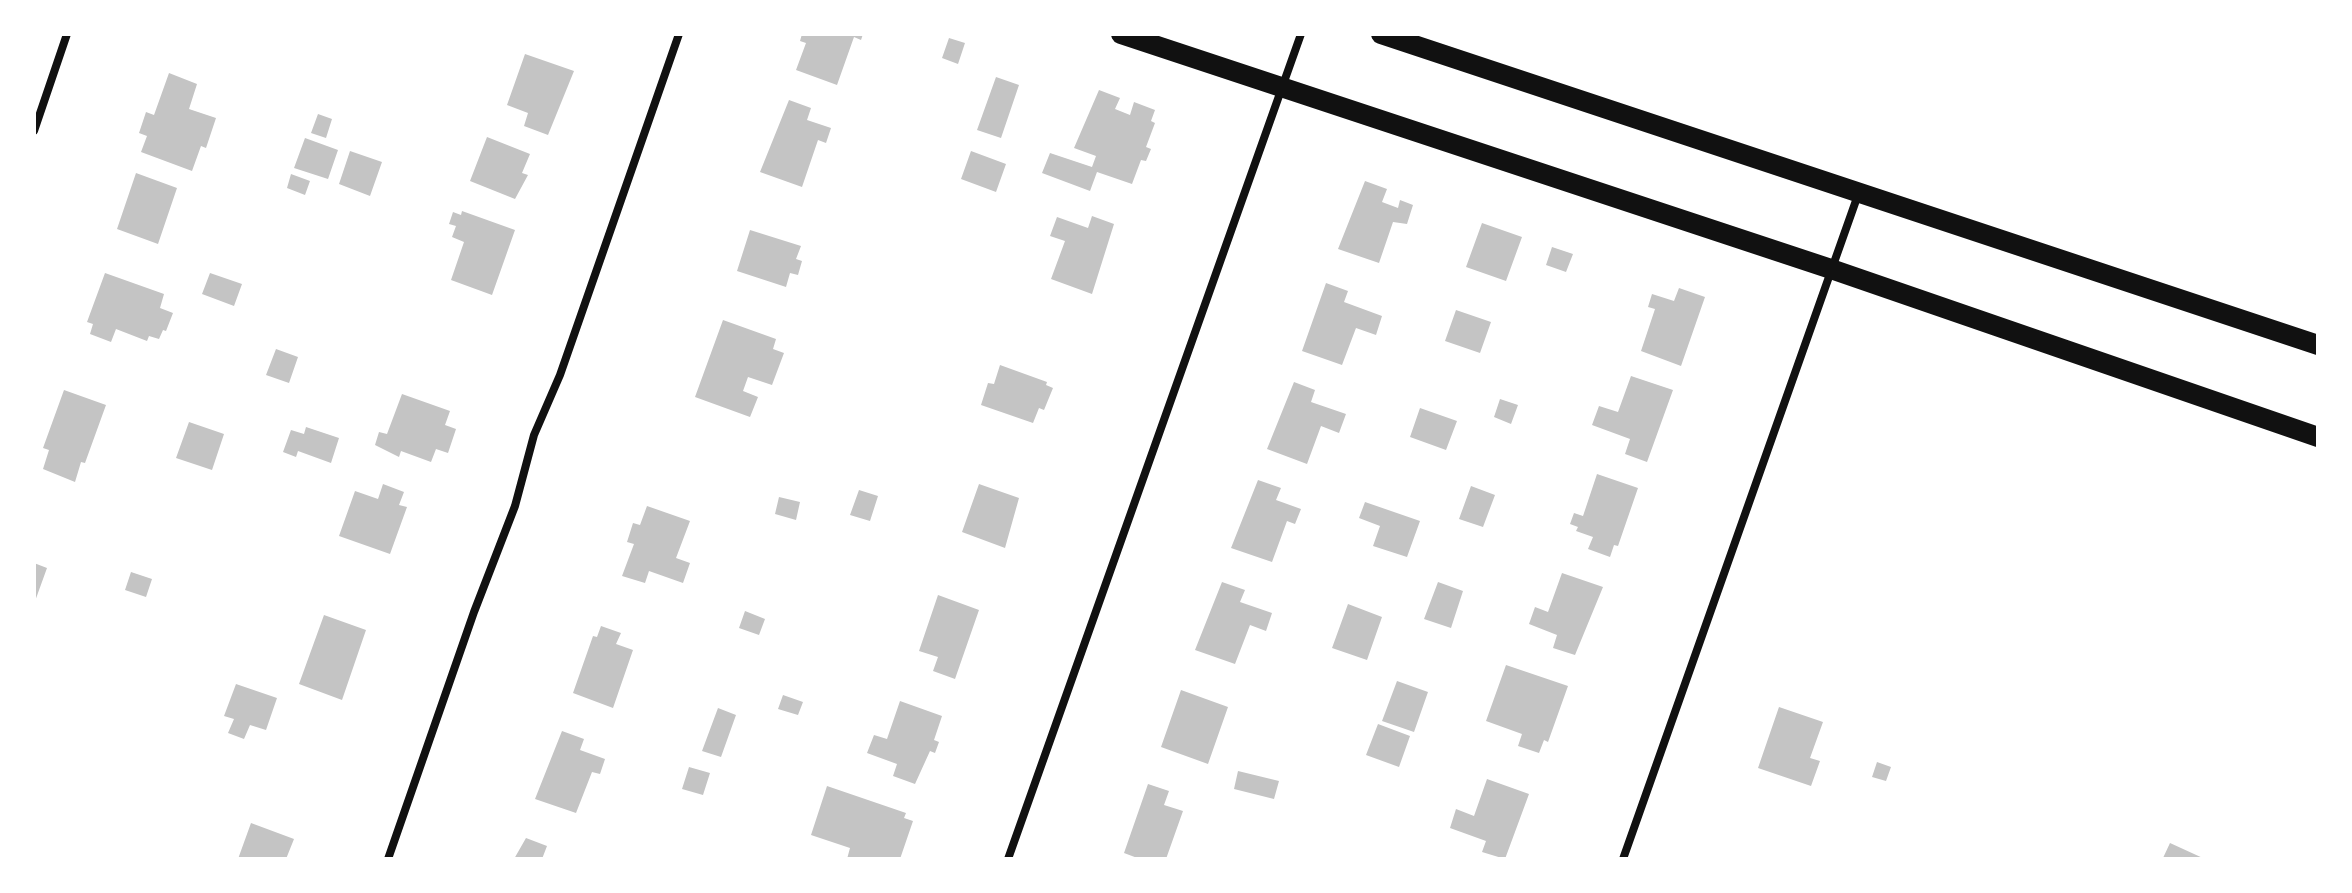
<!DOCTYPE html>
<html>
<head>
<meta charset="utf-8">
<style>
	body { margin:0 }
	#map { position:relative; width:2352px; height:893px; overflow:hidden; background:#fff; font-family:Karla,sans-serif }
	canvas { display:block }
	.frame { position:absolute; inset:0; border:36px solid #fff; pointer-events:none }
</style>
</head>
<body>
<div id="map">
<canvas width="2352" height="893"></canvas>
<div class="frame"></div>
</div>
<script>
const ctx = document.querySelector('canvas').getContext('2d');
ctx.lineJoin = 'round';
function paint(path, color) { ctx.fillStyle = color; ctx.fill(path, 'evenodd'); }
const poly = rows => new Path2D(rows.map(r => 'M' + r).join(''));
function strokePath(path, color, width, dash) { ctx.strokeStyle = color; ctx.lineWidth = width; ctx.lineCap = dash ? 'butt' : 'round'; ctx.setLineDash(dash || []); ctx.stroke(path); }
const building = poly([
	[802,34,863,34,861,40,854,37,837,85,796,70,806,43,800,41],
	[949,38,965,43,958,64,942,58],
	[525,54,574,71,548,135,524,126,528,113,507,105],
	[169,73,197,84,189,109,216,118,206,148,201,146,192,171,141,152,147,136,139,133,146,112,154,115],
	[996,77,1019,85,1001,138,977,130],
	[1099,90,1120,98,1115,109,1130,115,1134,102,1155,110,1151,121,1155,123,1146,147,1151,149,1146,161,1141,160,1132,184,1097,172,1090,191,1042,173,1050,153,1092,167,1096,156,1074,148],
	[789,100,811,108,807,120,831,128,826,143,818,140,802,187,760,172],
	[318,114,332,119,326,138,311,133],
	[487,137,530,154,522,173,528,175,515,199,470,181],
	[305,138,338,150,328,179,294,168],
	[350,151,382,162,370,196,339,184],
	[971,151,1006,164,996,192,961,179],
	[136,173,177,188,158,244,117,229],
	[291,174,310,181,305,195,287,188],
	[1365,181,1387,189,1382,202,1398,208,1400,200,1413,205,1407,224,1393,222,1379,263,1338,249],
	[462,211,515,230,492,295,451,280,464,242,452,237,456,226,449,224,453,212,461,215],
	[1092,216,1114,224,1092,294,1051,279,1065,241,1050,236,1057,217,1088,228],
	[1482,223,1522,237,1506,281,1466,267],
	[750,230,801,246,796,259,802,261,798,275,790,273,786,287,737,271],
	[1552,247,1573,254,1566,272,1546,265],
	[105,273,164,294,160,308,173,313,166,331,163,330,159,339,149,336,147,341,116,329,111,342,90,334,93,324,87,322],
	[210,273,242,284,234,306,202,294],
	[1326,283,1348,291,1344,302,1382,316,1376,335,1356,328,1342,365,1302,351],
	[1679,288,1705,297,1681,366,1641,351,1655,309,1648,307,1652,294,1674,301],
	[1456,310,1491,322,1480,353,1445,341],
	[723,320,776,339,773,349,784,353,772,385,748,377,743,391,758,397,750,417,695,397],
	[276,349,298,357,289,383,266,375],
	[1000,365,1047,382,1046,385,1053,388,1044,410,1039,408,1033,423,981,405,988,383,994,384],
	[1631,376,1673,390,1647,462,1625,454,1630,439,1592,425,1599,406,1618,412],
	[1294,382,1315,390,1311,402,1346,414,1339,433,1321,426,1307,464,1267,449],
	[64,390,106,405,85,463,81,462,75,482,43,469,49,450,43,448],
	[402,394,450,411,445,425,456,429,448,453,436,449,431,462,401,451,399,457,375,445,379,432,387,434],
	[1500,399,1518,405,1511,424,1494,417],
	[1420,408,1457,421,1446,450,1410,437],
	[189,422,224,434,212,470,176,458],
	[306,427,339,438,331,463,298,451,296,457,283,452,291,430,304,434],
	[1597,474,1638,488,1618,546,1614,545,1610,557,1588,549,1593,537,1576,531,1578,527,1570,524,1574,513,1583,516],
	[1258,480,1281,488,1276,500,1301,509,1295,524,1287,521,1272,562,1231,548],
	[383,484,404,492,399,505,407,507,390,554,339,536,355,491,378,499],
	[979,484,1019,498,1005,548,962,532],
	[1471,486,1495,495,1483,527,1459,519],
	[859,490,878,496,870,521,850,515],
	[779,497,800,502,796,520,775,514],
	[1365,502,1420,521,1407,557,1373,546,1380,526,1359,518],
	[647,506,690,521,676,558,690,563,683,583,649,571,645,583,622,576,634,544,627,542,633,523,640,525],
	[34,563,47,568,34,604],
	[131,572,152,579,146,597,125,590],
	[1562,573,1603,587,1575,655,1553,648,1557,635,1529,624,1535,607,1548,612],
	[1222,582,1245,590,1240,602,1272,613,1266,631,1250,625,1235,664,1195,650],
	[1438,582,1463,591,1451,628,1424,619],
	[938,595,979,610,955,679,933,671,938,657,919,651],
	[1348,604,1382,617,1367,660,1332,648],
	[745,611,765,619,759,635,739,628],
	[324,615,366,630,342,700,299,684],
	[601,626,621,633,616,644,633,650,613,708,573,693,593,636,597,637],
	[1506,665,1568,686,1548,742,1544,740,1539,753,1518,746,1522,734,1486,721],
	[1397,681,1428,692,1414,732,1382,721],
	[236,684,277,698,266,730,250,725,244,739,228,733,234,719,224,716],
	[1181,690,1228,707,1208,764,1161,747],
	[783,695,803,702,798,715,778,709],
	[900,701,942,716,934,740,939,742,935,753,930,751,915,784,893,776,897,764,867,753,874,735,887,739],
	[1779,707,1823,722,1810,758,1820,761,1811,786,1758,768],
	[718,708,736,715,721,757,702,751],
	[1378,724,1410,736,1399,767,1366,755],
	[562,731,584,739,580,750,605,759,600,774,592,772,576,813,535,799],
	[1877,762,1891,767,1886,781,1872,777],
	[689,767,710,773,703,795,682,789],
	[1238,771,1279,781,1274,799,1234,789],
	[1487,779,1529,794,1505,859,1482,852,1486,841,1450,828,1456,809,1474,816],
	[1148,784,1169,791,1164,805,1183,811,1166,859,1140,859,1124,853],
	[827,786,906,813,904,818,913,821,900,859,847,859,850,848,811,835],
	[251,823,294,839,286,859,238,859],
	[526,838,547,846,542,859,514,859],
	[2170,843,2205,859,2163,858]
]);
const minor = poly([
	[34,131,67,34],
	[388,859,474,612,515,506,534,435,560,375,679,34],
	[1008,859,1301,34],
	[1623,859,1859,192]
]);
const primary = poly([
	[1121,34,1831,269,2318,437],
	[1381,34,2318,345]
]);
paint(building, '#c4c4c4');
strokePath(minor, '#111', 8);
strokePath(primary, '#111', 20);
</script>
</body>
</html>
